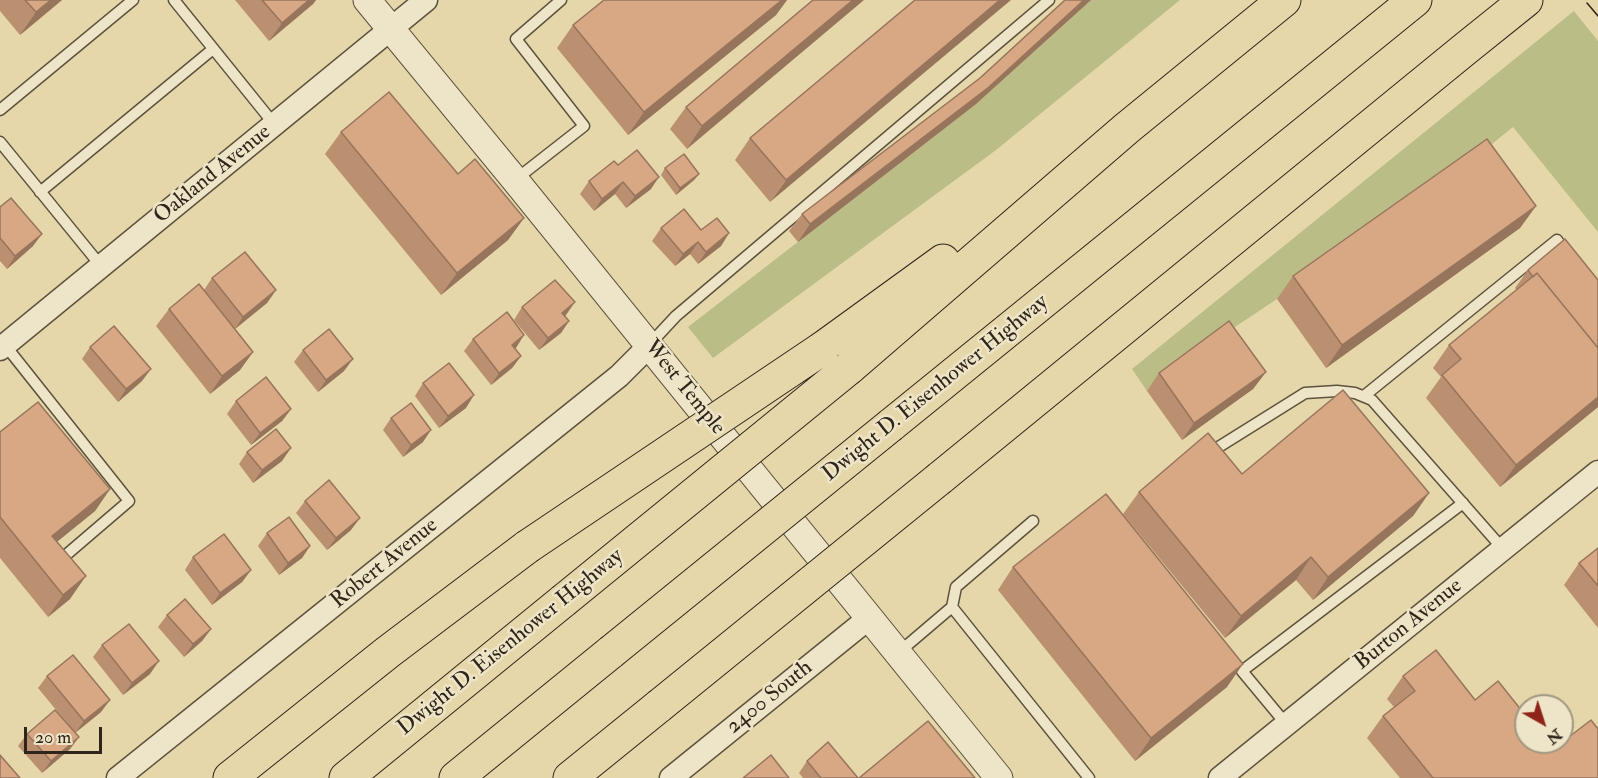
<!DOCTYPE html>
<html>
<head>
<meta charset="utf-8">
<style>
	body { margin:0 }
	#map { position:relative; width:1598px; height:778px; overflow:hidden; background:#e5d7aa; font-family:"IM FELL Double Pica",serif }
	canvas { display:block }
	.north { position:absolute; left:1514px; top:694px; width:60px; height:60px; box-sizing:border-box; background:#eee5c8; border:2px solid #a29882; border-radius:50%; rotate:141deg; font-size:16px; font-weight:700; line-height:24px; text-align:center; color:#2f251a }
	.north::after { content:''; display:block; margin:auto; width:21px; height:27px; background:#8f2418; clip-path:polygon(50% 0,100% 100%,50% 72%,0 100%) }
	.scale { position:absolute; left:24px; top:727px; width:78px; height:27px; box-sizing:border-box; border:3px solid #2f251a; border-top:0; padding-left:8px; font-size:18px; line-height:21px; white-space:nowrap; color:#2f251a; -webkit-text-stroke:4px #eee5c8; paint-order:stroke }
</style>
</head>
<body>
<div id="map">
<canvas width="1598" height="778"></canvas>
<div class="north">N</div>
<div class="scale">20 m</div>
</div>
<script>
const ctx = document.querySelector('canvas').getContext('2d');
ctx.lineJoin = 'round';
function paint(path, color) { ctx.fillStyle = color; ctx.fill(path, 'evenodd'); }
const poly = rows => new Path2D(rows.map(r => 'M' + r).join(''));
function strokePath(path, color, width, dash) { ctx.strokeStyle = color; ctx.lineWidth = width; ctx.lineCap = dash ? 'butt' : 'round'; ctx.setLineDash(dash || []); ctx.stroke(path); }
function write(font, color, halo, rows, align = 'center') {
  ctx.font = font + ' "IM FELL Double Pica",serif'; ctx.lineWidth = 5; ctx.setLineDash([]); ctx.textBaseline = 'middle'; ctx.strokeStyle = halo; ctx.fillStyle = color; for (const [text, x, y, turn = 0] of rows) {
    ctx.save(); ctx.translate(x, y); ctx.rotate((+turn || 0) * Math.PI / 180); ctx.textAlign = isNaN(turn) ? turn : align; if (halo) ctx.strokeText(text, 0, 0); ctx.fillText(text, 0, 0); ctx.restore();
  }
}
const green = poly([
	[1091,0,1180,0,996,150,713,358,688,327,976,104],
	[1574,11,1598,41,1598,232,1513,127,1471,161,1277,299,1217,339,1147,391,1132,369]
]);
const service = poly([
	[174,0,274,124],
	[0,110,133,0],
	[0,142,101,266],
	[515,180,584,126,516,39,561,0],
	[40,192,213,49],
	[5,345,129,501,66,555],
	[649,345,676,316,1049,0],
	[1364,396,1557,240,1568,255],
	[1217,448,1305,393,1337,391,1355,393,1372,400,1503,549],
	[952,607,956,587,1033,521],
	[898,653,952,607,1089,778],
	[1286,724,1242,671,1463,503]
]);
const minor = poly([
	[0,349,426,0],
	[118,778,619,376,649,346],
	[671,778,869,618],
	[1220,778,1598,472]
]);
const tertiary = poly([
	[367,0,515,180,999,778]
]);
const motorway = poly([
	[823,348,943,261],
	[849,368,1127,128,1284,0],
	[891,425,1415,0],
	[940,478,1465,49,1526,0],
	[230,778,388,652,527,547],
	[346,778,563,601],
	[456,778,611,652],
	[570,778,659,706]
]);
const tram = poly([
	[1587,3,1598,16]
]);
const motorwayBridge = poly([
	[527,547,823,348],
	[563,601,849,368],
	[611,652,891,425],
	[659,706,940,478]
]);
const wall = poly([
	[0,0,62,0,20,35,0,11],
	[235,0,316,0,313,4,269,41],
	[604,0,787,0,776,15,628,135,557,48,573,25],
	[813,0,687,149,670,129,686,107],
	[915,0,770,202,735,160,750,138],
	[1065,0,1091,0,976,104,798,242,789,231,802,214,980,78],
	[341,132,458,174,524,218,508,240,441,295,325,154],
	[618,165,651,189,626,208,615,194,594,211,580,194,589,181],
	[665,168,699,174,694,180,676,195,661,175],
	[1536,206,1520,228,1326,368,1277,299,1293,276],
	[0,207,33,246,7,269,0,261],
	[661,228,701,230,729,233,721,246,698,264,690,254,675,266,652,241],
	[1528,270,1598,280,1598,407,1500,487,1426,398,1441,377,1433,368,1449,345,1517,290,1515,288],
	[212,278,276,290,267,303,235,329,253,352,240,370,210,394,156,326,169,309,204,290],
	[522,307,566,315,565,316,569,321,561,333,539,350,514,320],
	[473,339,515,348,521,356,512,368,491,385,464,351],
	[90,347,142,381,118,402,82,359],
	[303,350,344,371,318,392,294,362],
	[1266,372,1253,389,1182,440,1147,391,1159,373],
	[423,383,466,408,439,428,415,396],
	[236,401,291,409,282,421,251,445,227,414],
	[391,418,423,442,403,457,383,430],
	[0,432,110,489,95,511,56,542,70,599,48,617,0,558],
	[247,452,282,461,253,483,239,464],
	[1242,474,1429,493,1413,516,1313,600,1296,580,1225,638,1123,514,1139,492],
	[305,501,351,530,327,550,296,513],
	[267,533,310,546,302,558,279,575,258,546],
	[1598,548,1598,628,1564,585,1579,563],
	[193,557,251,570,242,582,212,605,185,570],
	[1013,567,1227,687,1135,761,998,590],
	[167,615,211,629,202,641,184,657,158,627],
	[102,645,150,674,123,695,93,657],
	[47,676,101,712,75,733,79,737,70,749,42,773,18,746,27,734,75,733,38,688],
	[1403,676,1475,700,1598,778,1400,778,1367,738,1383,716,1394,707,1387,699],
	[807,761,858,778,803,778,799,773]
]);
const shadedWall = poly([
	[51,0,62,0,20,35,36,12],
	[309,0,316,0,313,4,269,41,282,23],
	[782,0,787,0,776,15,628,135,644,112],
	[853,0,864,0,687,149,702,126],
	[1000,0,1011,0,770,202,786,180],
	[1084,0,1091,0,976,104,798,242,810,224],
	[699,174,694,180,676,195,680,188],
	[659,177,651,189,626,208,635,196],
	[623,182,615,194,594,211,602,199],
	[1536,206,1520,228,1326,368,1342,345],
	[524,218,508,240,441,295,457,273],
	[729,233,721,246,698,264,706,252],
	[42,234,33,246,7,269,15,256],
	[698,242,690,254,675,266,683,254],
	[276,290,267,303,235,329,243,317],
	[575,302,566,315,554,325,562,313],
	[569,321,561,333,539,350,548,338],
	[524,335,516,348,504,357,512,345],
	[253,352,240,370,210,394,222,376],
	[521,356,512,368,491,385,499,373],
	[353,359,344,371,318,392,326,380],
	[151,369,142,381,118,402,126,389],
	[1266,372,1253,389,1182,440,1194,423],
	[474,395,466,408,439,428,448,416],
	[1598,397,1598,407,1500,487,1516,465],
	[291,409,282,421,251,445,260,433],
	[431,430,423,442,403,457,411,445],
	[291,448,282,461,253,483,262,470],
	[110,489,95,511,36,559,52,536],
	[1429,493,1413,516,1313,600,1328,577],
	[360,518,351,530,327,550,336,538],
	[310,546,302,558,279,575,288,563],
	[1311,557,1296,580,1225,638,1241,616],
	[251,570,242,582,212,605,220,593],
	[86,576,70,599,48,617,63,595],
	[211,629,202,641,184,657,193,644],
	[159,661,150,674,123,695,132,683],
	[1243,664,1227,687,1135,761,1151,738],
	[110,700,101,712,75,733,84,721],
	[79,737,70,749,42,773,51,761]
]);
const building = poly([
	[25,0,51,0,36,12,25,0],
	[262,0,309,0,282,23,262,0],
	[604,0,782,0,644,112,573,25,604,0],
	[813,0,853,0,702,126,686,107,813,0],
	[915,0,1000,0,786,180,750,138,915,0],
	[1065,0,1084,0,989,87,810,224,802,214,980,78,1065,0],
	[389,92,458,174,475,159,524,218,457,273,341,132,389,92],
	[1487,139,1536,206,1342,345,1293,276,1487,139],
	[637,150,659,177,635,196,623,182,602,199,589,181,614,161,618,165,637,150],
	[684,154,699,174,680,188,665,168,684,154],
	[11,198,42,234,15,256,0,238,0,207,11,198],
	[684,209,701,230,717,218,729,233,706,252,698,242,683,254,661,228,684,209],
	[1565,239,1598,280,1598,348,1537,273,1533,277,1528,270,1565,239],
	[245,252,276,290,243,317,212,278,245,252],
	[1537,273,1598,348,1598,397,1516,465,1442,375,1461,359,1449,345,1537,273],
	[555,280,575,302,562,313,569,321,548,338,522,307,555,280],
	[199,284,253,352,222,376,169,309,199,284],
	[507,312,524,335,512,345,521,356,499,373,473,339,507,312],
	[1229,321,1266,372,1194,423,1159,373,1229,321],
	[114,326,151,369,126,389,90,347,114,326],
	[329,329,353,359,326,380,303,350,329,329],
	[449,363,474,395,448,416,423,383,449,363],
	[266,377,291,409,260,433,236,401,266,377],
	[1343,390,1429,493,1328,577,1311,557,1241,616,1139,492,1208,433,1242,474,1343,390],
	[38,402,110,489,52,536,86,576,63,595,0,517,0,432,38,402],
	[411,403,431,430,411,445,391,418,411,403],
	[276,429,291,448,262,470,247,452,276,429],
	[329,480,360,518,336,538,305,501,329,480],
	[1106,494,1243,664,1151,738,1013,567,1106,494],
	[289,517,310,546,288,563,267,533,289,517],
	[224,534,251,570,220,593,193,557,224,534],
	[1598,548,1598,586,1579,563,1598,548],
	[185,599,211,629,193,644,167,615,185,599],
	[129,624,159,661,132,683,102,645,129,624],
	[1436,650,1475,700,1498,681,1526,716,1526,742,1546,742,1552,750,1591,720,1598,729,1598,778,1433,778,1383,716,1415,691,1403,676,1436,650],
	[73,655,110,700,84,721,47,676,73,655],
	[55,710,79,737,51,761,27,734,55,710],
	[928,721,975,778,859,778,928,721],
	[828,742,858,778,821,778,807,761,828,742],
	[0,755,20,778,0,778,0,755],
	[771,755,789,778,743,778,771,755]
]);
const streetNames = [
	["Oakland Avenue",213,175,-39],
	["West Temple",684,388,51],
	["Dwight D. Eisenhower Highway",936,389,-39],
	["Robert Avenue",385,564,-39],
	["Burton Avenue",1409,625,-39],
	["Dwight D. Eisenhower Highway",511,643,-39],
	["2400 South",770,698,-39]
];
paint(green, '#babd85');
strokePath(service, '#5c523e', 13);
strokePath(minor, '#5c523e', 25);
strokePath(tertiary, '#5c523e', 29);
strokePath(motorway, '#2f251a', 35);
strokePath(service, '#eee5c8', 10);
strokePath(minor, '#eee5c8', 22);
strokePath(tertiary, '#eee5c8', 27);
strokePath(motorway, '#e5d7aa', 33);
strokePath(tram, '#2f251a', 1.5);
strokePath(motorwayBridge, '#2f251a', 35, []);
strokePath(motorwayBridge, '#e5d7aa', 33);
paint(wall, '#ba9071');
paint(shadedWall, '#97755c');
paint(building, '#d8a783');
strokePath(building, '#97755c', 1.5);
write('22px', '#2f251a', '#eee5c8', streetNames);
</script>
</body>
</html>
